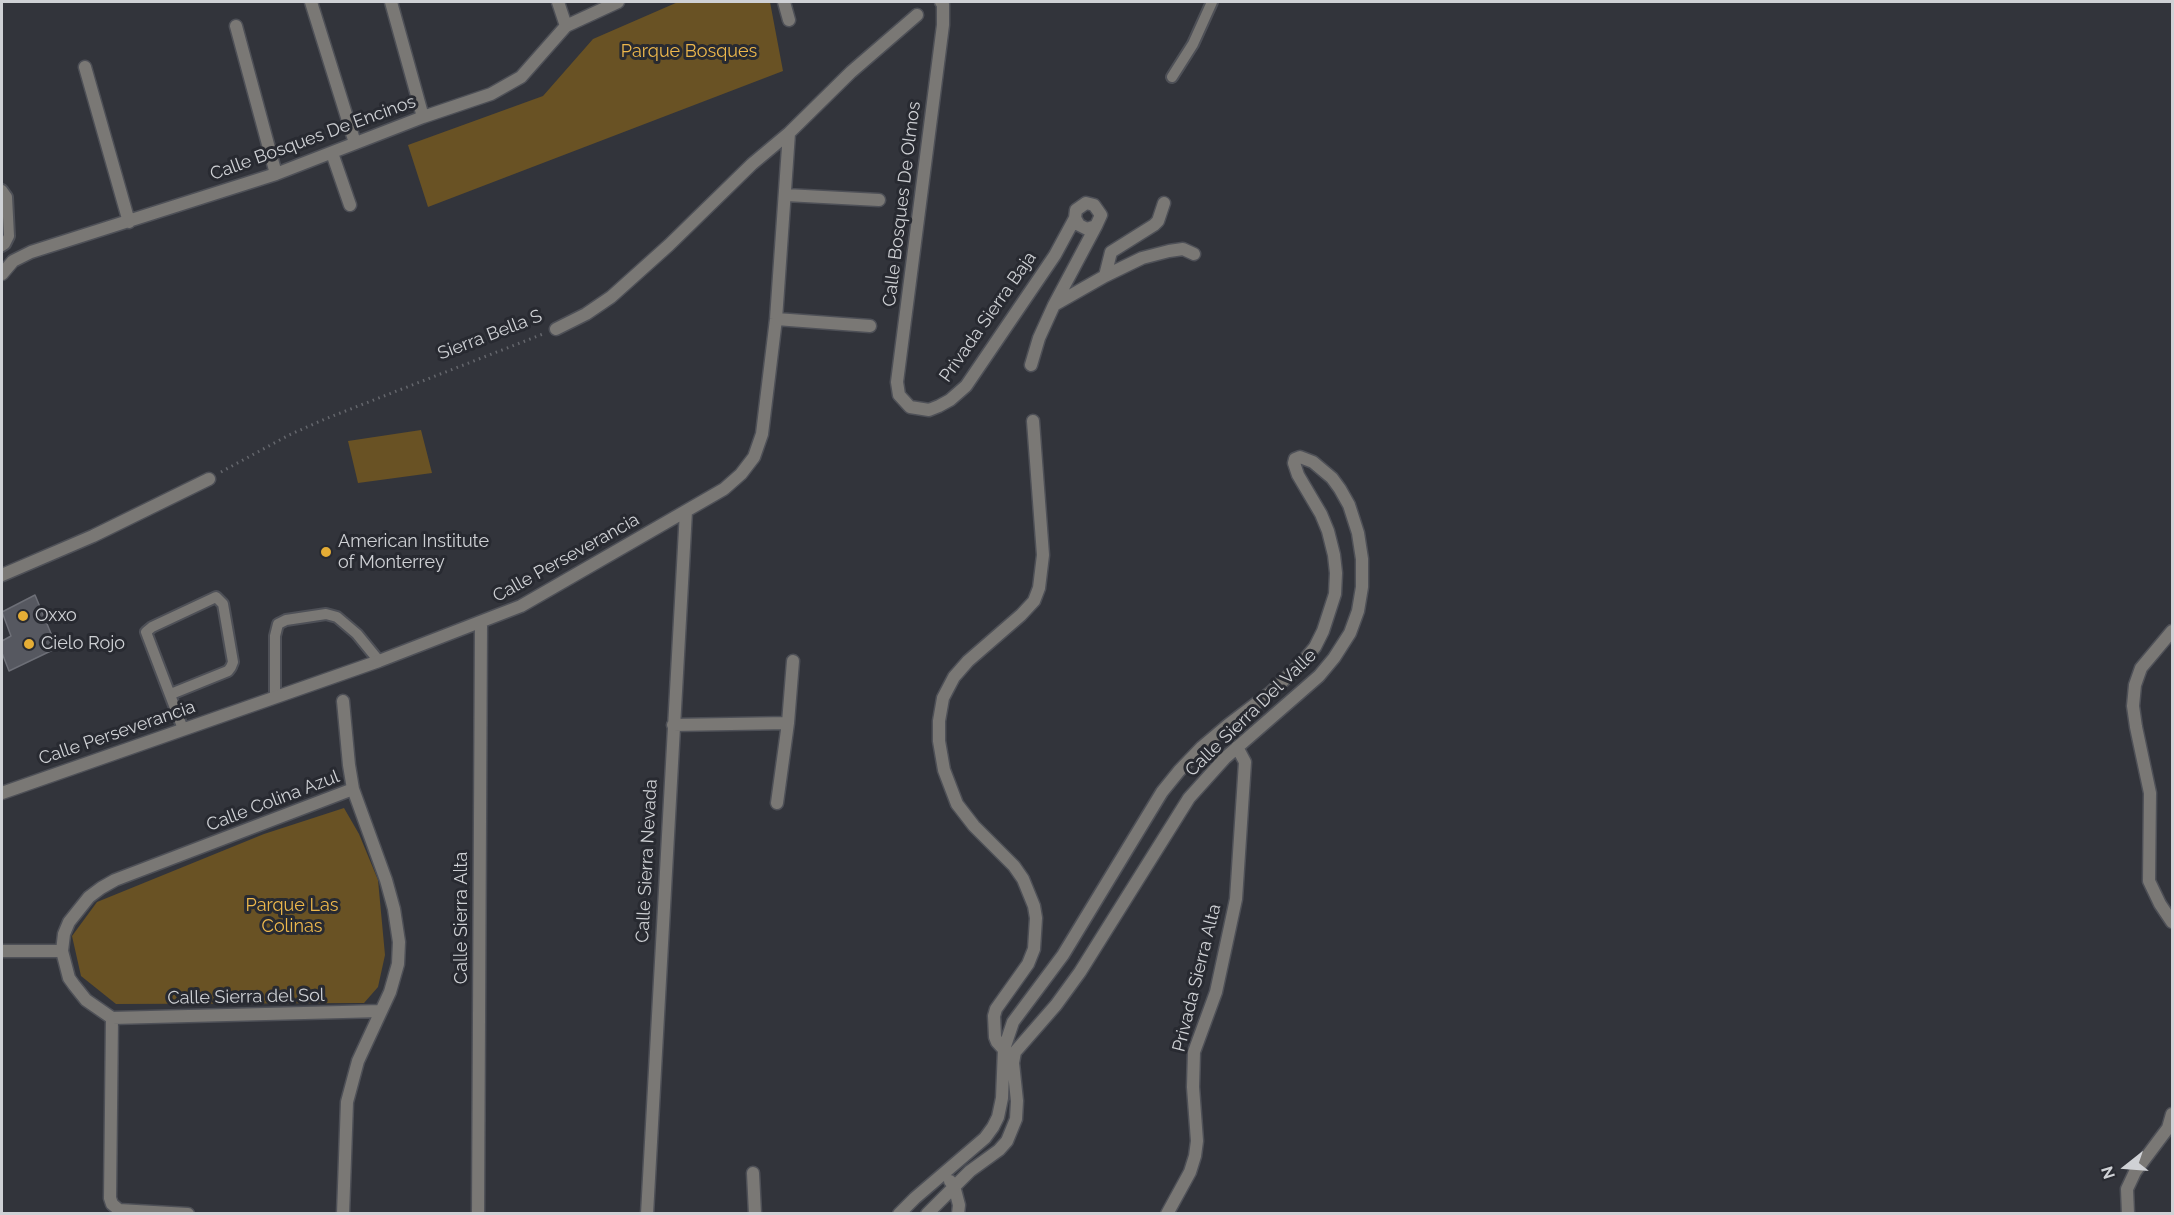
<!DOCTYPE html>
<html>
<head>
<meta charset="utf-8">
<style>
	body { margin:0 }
	#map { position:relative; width:2174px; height:1215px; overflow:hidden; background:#32343b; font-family:Raleway,sans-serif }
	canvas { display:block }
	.frame { position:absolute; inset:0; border:3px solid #cfd1d5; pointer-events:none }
	.north { position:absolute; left:2096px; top:1137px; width:60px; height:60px; -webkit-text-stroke:4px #282a31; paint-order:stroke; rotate:253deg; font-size:16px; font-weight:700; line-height:24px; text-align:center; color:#cfd1d5 }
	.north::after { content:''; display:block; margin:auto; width:21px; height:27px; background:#cfd1d5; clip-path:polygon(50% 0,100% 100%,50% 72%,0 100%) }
</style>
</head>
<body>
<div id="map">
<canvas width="2174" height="1215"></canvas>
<div class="frame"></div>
<div class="north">N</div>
</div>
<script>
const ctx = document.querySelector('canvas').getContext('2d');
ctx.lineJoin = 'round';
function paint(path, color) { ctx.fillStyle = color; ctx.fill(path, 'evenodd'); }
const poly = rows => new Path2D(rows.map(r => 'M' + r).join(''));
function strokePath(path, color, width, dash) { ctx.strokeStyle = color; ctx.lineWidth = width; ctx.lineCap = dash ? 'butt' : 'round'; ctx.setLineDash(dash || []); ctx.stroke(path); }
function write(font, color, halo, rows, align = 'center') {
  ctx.font = font + ' Raleway,sans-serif'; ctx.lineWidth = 6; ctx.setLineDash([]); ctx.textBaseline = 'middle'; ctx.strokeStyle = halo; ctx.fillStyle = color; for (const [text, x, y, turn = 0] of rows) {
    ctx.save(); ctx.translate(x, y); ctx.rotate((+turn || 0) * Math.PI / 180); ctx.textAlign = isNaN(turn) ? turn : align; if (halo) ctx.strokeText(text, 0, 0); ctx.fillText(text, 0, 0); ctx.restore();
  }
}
const green = poly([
	[678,2,770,2,783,71,428,207,408,145,543,96,593,39],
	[421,430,432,473,358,483,348,441],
	[344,808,359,834,378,880,385,955,378,987,364,1003,116,1004,81,976,72,936,97,902,264,834]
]);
const building = poly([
	[35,595,57,648,9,671,2,653,2,641,11,636,2,612,35,595]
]);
const path = poly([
	[221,472,289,435,325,419,543,334]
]);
const lane = poly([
	[1172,77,1193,44,1212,2],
	[2,190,7,197,9,236,5,244,2,246],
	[171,694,228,671,231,667,233,662,223,604,216,597,152,627,146,632,183,729],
	[275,697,275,636,278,624,286,620,326,614,337,617,357,634,379,661]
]);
const street = poly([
	[311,2,355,143],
	[391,2,423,117],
	[558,2,566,26],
	[784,2,789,20],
	[941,2,943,4,943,25,897,382,899,395,910,407,929,410,939,406,950,400,966,386,1055,255,1075,218,1076,210,1086,203,1094,205,1101,215,1096,226,1087,229,1079,225,1075,218],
	[236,26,276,174],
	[85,67,129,222],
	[332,153,350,205],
	[786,195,879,200],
	[2,274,13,261,31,252,276,174,423,117,491,94,521,77,566,26,618,2],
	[1105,276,1111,252,1154,225,1158,221,1164,203],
	[1054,305,1105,276,1142,258,1169,251,1183,249,1194,254],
	[776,319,870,326],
	[556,329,586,314,611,297,669,245,752,164,789,133,851,72,917,15],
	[1031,365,1039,338,1054,305,1096,226],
	[2,575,93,536,209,479],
	[2172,631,2141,668,2135,685,2133,706,2136,727,2150,793,2149,881,2160,904,2172,922],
	[343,701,349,765,353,789,386,880,394,909,399,942,398,964,390,992,358,1061,347,1102,343,1214],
	[673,725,788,723],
	[2,793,379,661,521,606,724,489,741,474,754,457,762,434,776,319,789,133],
	[777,803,788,723,793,661],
	[2,951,62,951,64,934,69,922,89,897,101,888,115,880,353,789],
	[62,951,69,978,74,985,86,1000,112,1018],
	[112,1018,381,1011],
	[112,1018,110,1198,112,1204,119,1210,188,1214],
	[1007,1053,997,1042,995,1037,994,1016,996,1009,1028,964,1034,949,1036,918,1034,906,1023,879,1014,866,974,826,957,804,944,770,939,741,939,721,943,698,954,677,968,661,1021,615,1034,601,1039,588,1043,555,1033,421],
	[753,1173,755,1214],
	[950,1181,954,1186,959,1205,958,1214],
	[478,1214,481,623],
	[647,1214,686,511],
	[899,1214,915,1198,985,1138,993,1127,998,1117,1002,1098,1004,1049,1013,1022,1063,955,1162,792,1179,771,1202,747,1228,725,1270,693,1301,664,1315,647,1323,631,1335,594,1336,573,1334,555,1328,531,1321,514,1298,475,1294,463,1295,459,1300,457,1313,462,1332,478,1340,489,1349,505,1358,533,1362,559,1362,587,1358,611,1350,633,1334,658,1319,676,1225,758,1189,798,1080,972,1056,1005,1015,1052,1013,1063,1017,1101,1016,1119,1007,1141,999,1150,970,1171,927,1214],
	[1167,1214,1190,1172,1195,1156,1197,1141,1193,1087,1194,1052,1216,992,1236,899,1245,762,1237,747],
	[2128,1214,2127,1189,2135,1172,2168,1128,2172,1114]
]);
const markers = [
	[326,552,6,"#e5ad35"],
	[23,616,6,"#e5ad35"],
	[29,644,6,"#e5ad35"]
];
const parkNames = [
	["Parque Bosques",689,52],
	["Parque Las",292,906],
	["Colinas",292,927]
];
const streetNames = [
	["Calle Bosques De Encinos",313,138,-20],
	["Calle Bosques De Olmos",902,204,-83],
	["Privada Sierra Baja",988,317,-55],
	["Sierra Bella S",490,335,-21],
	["Calle Perseverancia",566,558,-29],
	["Calle Sierra Del Valle",1251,713,-44],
	["Calle Perseverancia",117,733,-19],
	["Calle Colina Azul",273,801,-21],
	["Calle Sierra Nevada",647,861,-87],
	["Calle Sierra Alta",462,918,-90],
	["Privada Sierra Alta",1197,978,-76],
	["Calle Sierra del Sol",246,997,-1]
];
const poiNames = [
	["American Institute",338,542],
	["of Monterrey",338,563],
	["Oxxo",35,616],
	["Cielo Rojo",41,644]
];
paint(green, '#695224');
paint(building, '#565860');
strokePath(building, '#6d6f77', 1.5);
strokePath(lane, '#4e5057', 14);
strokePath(street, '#4e5057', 15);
strokePath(path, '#65676d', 3, [1.5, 4.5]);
strokePath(lane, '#7a7875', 10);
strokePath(street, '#7a7875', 12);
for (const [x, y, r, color] of markers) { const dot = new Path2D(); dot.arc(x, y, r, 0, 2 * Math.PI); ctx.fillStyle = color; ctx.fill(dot); strokePath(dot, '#282a31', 2); }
write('18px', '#eeb84c', '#282a31', parkNames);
write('18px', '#cfd1d5', '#282a31', streetNames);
write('18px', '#cfd1d5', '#282a31', poiNames, 'left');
</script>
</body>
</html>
